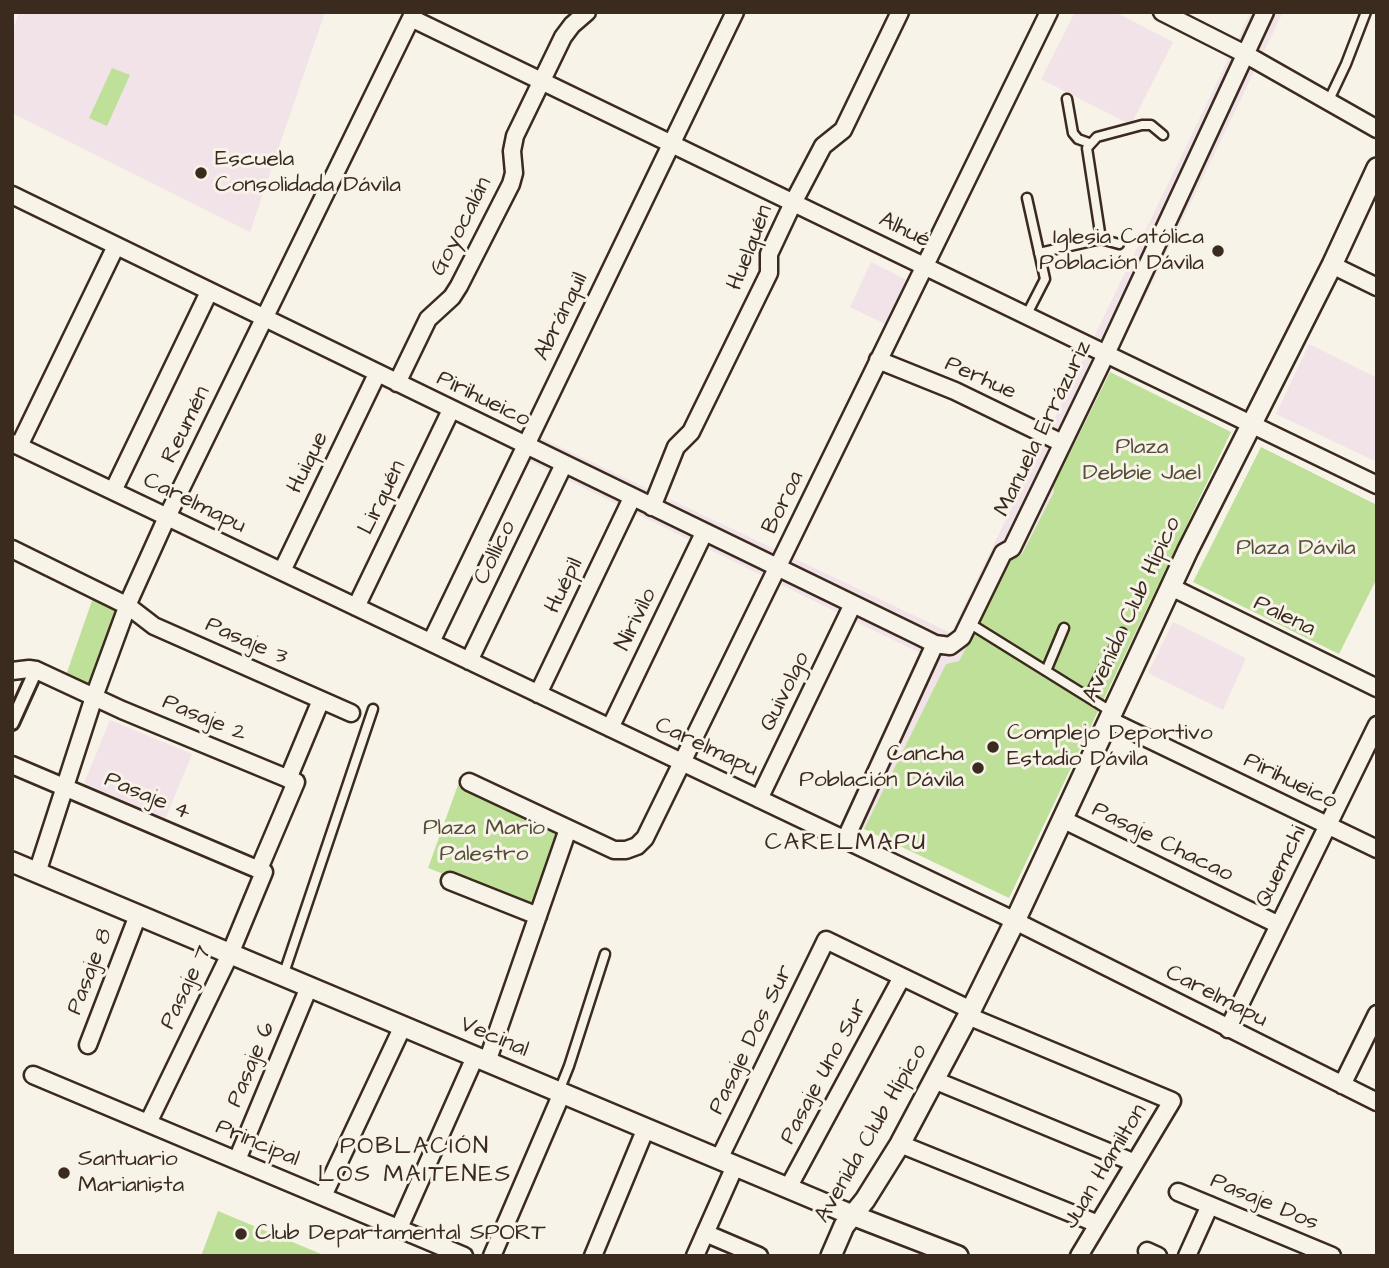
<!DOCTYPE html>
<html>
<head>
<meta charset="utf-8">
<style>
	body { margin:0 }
	#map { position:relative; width:1389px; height:1268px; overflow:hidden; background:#f7f3e8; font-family:"Architects Daughter",sans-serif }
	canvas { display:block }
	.frame { position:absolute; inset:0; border:14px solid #3b2a1e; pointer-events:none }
</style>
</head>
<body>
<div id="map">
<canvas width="1389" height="1268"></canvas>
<div class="frame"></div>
</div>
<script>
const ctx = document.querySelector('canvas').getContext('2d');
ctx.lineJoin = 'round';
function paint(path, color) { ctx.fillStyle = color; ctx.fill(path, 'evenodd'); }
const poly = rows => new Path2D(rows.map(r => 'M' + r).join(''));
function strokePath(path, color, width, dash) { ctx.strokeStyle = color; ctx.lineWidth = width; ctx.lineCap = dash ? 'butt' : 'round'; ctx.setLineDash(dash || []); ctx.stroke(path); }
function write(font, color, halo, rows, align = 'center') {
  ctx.font = font + ' "Architects Daughter",sans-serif'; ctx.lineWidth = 6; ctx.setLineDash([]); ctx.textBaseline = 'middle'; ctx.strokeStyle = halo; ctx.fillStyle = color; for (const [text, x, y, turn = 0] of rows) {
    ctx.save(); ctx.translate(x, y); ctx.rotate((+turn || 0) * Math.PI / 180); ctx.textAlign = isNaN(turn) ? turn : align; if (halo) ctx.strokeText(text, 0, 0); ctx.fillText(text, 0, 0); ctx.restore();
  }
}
const built = poly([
	[19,12,325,12,250,232,12,113,12,33],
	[1075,12,1115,12,1173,42,1131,125,1041,79],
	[1251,12,1283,12,1053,487,1055,492,1022,554,1011,560,959,661,946,664,864,829,844,818,922,654,529,461,539,437,951,633],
	[871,262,907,280,885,324,850,307],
	[1309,344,1377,378,1377,462,1276,414],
	[1173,622,1246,658,1223,710,1148,673],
	[110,720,192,754,164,822,82,788]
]);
const green = poly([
	[112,68,130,75,107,126,89,118],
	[1110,372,1231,432,1009,898,864,829,946,664,959,661,1011,560,1022,554,1054,492,1053,487],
	[1261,447,1377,505,1377,578,1339,654,1193,582],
	[94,595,119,607,89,689,65,678],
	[459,782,559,829,533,909,428,868],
	[218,1211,326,1256,201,1256]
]);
const service = poly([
	[1067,99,1073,133,1078,139,1089,143],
	[1328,102,1346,64,1366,12],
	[1119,244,1101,239,1087,148,1097,137,1142,125,1151,125,1163,135],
	[1039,253,1101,239],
	[1026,316,1045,279,1027,198],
	[969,623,1112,712],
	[1046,671,1064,628],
	[1089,697,1122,633],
	[283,976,373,709],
	[559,1091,569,1066,605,954]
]);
const pedestrian = poly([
	[12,723,36,670]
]);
const minor = poly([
	[1162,12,1245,54,1377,129],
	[411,18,1377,485],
	[12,195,917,635,935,644,950,646,962,637,1003,553,1012,548,1106,354,1265,12],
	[1332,265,1377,287],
	[878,360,955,391,1062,443],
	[397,383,428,319,452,297,459,286,511,184,514,173,512,151,515,136,563,37,572,25,587,12],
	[12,443,1003,915,1377,1102],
	[19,446,116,246],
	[113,491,209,292],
	[652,507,676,447,691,432,769,273,769,254,793,203,823,146,843,130,900,12],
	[12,549,128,606,154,626,351,713],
	[282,571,377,374],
	[1171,587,1377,688],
	[356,607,451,410],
	[431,642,735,12],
	[469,661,564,464],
	[12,671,29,669,36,670,122,710,296,782,259,869],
	[538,694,632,498],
	[1109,720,1377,849],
	[610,728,704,533],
	[12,765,264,872,230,954,148,1123],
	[288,779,321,700],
	[469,782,614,850,626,850,637,846,645,838,1049,12],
	[759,799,853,604],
	[1062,819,1279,925],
	[845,840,935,644],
	[37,873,94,697,130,599,167,517,414,12],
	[450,881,538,916],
	[968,1016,1172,1101,1079,1256],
	[1228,1029,1377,725],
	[88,1045,138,915],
	[487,1062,568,829],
	[33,1075,464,1256],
	[934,1080,1135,1163],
	[1342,1085,1377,1014],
	[900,1144,1098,1224],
	[719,1159,826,940,971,1010],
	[237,1160,309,987],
	[788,1188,902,977],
	[1178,1192,1332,1256],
	[323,1196,403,1026],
	[399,1228,475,1057],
	[705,1233,759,1256],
	[1147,1251,1158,1256],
	[492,1256,562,1093],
	[593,1256,646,1128],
	[695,1256,735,1166],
	[1187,1256,1210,1205]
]);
const tertiary = poly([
	[12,862,852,1215,958,1256],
	[831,1256,844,1226,865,1200,900,1144,968,1016,1015,921,1188,550,1332,265,1377,168]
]);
const markers = [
	[201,173,7,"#3b2a1e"],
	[1218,251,7,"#3b2a1e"],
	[993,747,7,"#3b2a1e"],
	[978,768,7,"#3b2a1e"],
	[64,1173,7,"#3b2a1e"],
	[241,1234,7,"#3b2a1e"]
];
const poiNames = [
	["Escuela",215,160],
	["Consolidada Dávila",215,186],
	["Iglesia Católica",1204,238,"right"],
	["Población Dávila",1204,264,"right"],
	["Complejo Deportivo",1007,734],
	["Estadio Dávila",1007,760],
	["Cancha",964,755,"right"],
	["Población Dávila",964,781,"right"],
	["Santuario",78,1160],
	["Marianista",78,1186],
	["Club Departamental SPORT",255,1234]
];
const streetNames = [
	["Goyocalán",462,227,-63],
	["Alhué",904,231,26],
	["Huelquén",751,248,-69],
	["Abránquil",562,317,-64],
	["Perhue",980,379,24],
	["Pirihueico",483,400,26],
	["Reumén",187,425,-64],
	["Manuela Errázuriz",1044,429,-64],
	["Huique",309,463,-64],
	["Lirquén",383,498,-64],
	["Boroa",784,503,-64],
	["Carelmapu",194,504,26],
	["Collico",496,553,-64],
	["Huépil",565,586,-64],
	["Avenida Club Hípico",1133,610,-65],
	["Palena",1284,617,26],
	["Nirivilo",637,620,-64],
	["Pasaje 3",246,642,24],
	["Quivolgo",786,692,-64],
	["Pasaje 2",204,719,23],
	["Carelmapu",706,748,25],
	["Pirihueico",1290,782,26],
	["Pasaje 4",147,797,23],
	["Pasaje Chacao",1162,843,26],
	["Quemchi",1282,867,-64],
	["Pasaje 8",91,972,-69],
	["Pasaje 7",187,988,-64],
	["Carelmapu",1216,997,27],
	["Vecinal",494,1038,23],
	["Pasaje Dos Sur",752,1040,-64],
	["Pasaje 6",252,1065,-67],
	["Pasaje Uno Sur",825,1072,-62],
	["Avenida Club Hípico",872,1134,-60],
	["Principal",257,1144,23],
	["Juan Hamilton",1106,1167,-59],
	["Pasaje Dos",1264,1203,23]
];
const parkNames = [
	["Plaza",1142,448],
	["Debbie Jael",1142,474],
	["Plaza Dávila",1296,549],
	["Plaza Mario",484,829],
	["Palestro",484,855]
];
const neighbourhoodNames = [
	["CARELMAPU",846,844],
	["POBLACIÓN",415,1148],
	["LOS MAITENES",415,1176]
];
paint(built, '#f1e3e8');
paint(green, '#bfe099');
strokePath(service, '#3b2a1e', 13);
strokePath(pedestrian, '#3b2a1e', 18);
strokePath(minor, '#3b2a1e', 21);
strokePath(tertiary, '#3b2a1e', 24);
strokePath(service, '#f7f3e8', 8);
strokePath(pedestrian, '#f7f3e8', 12);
strokePath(minor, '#f7f3e8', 16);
strokePath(tertiary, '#f7f3e8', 19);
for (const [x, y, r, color] of markers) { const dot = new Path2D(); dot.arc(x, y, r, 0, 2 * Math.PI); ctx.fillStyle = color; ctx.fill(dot); strokePath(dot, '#f7f3e8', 2.5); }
write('23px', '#3b2a1e', '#f7f3e8', poiNames, 'left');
write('23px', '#3b2a1e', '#f7f3e8', streetNames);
write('23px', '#554e37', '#f7f3e8', parkNames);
ctx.letterSpacing = '2px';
write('24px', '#3b2a1e', '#f7f3e8', neighbourhoodNames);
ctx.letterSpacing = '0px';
</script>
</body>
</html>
